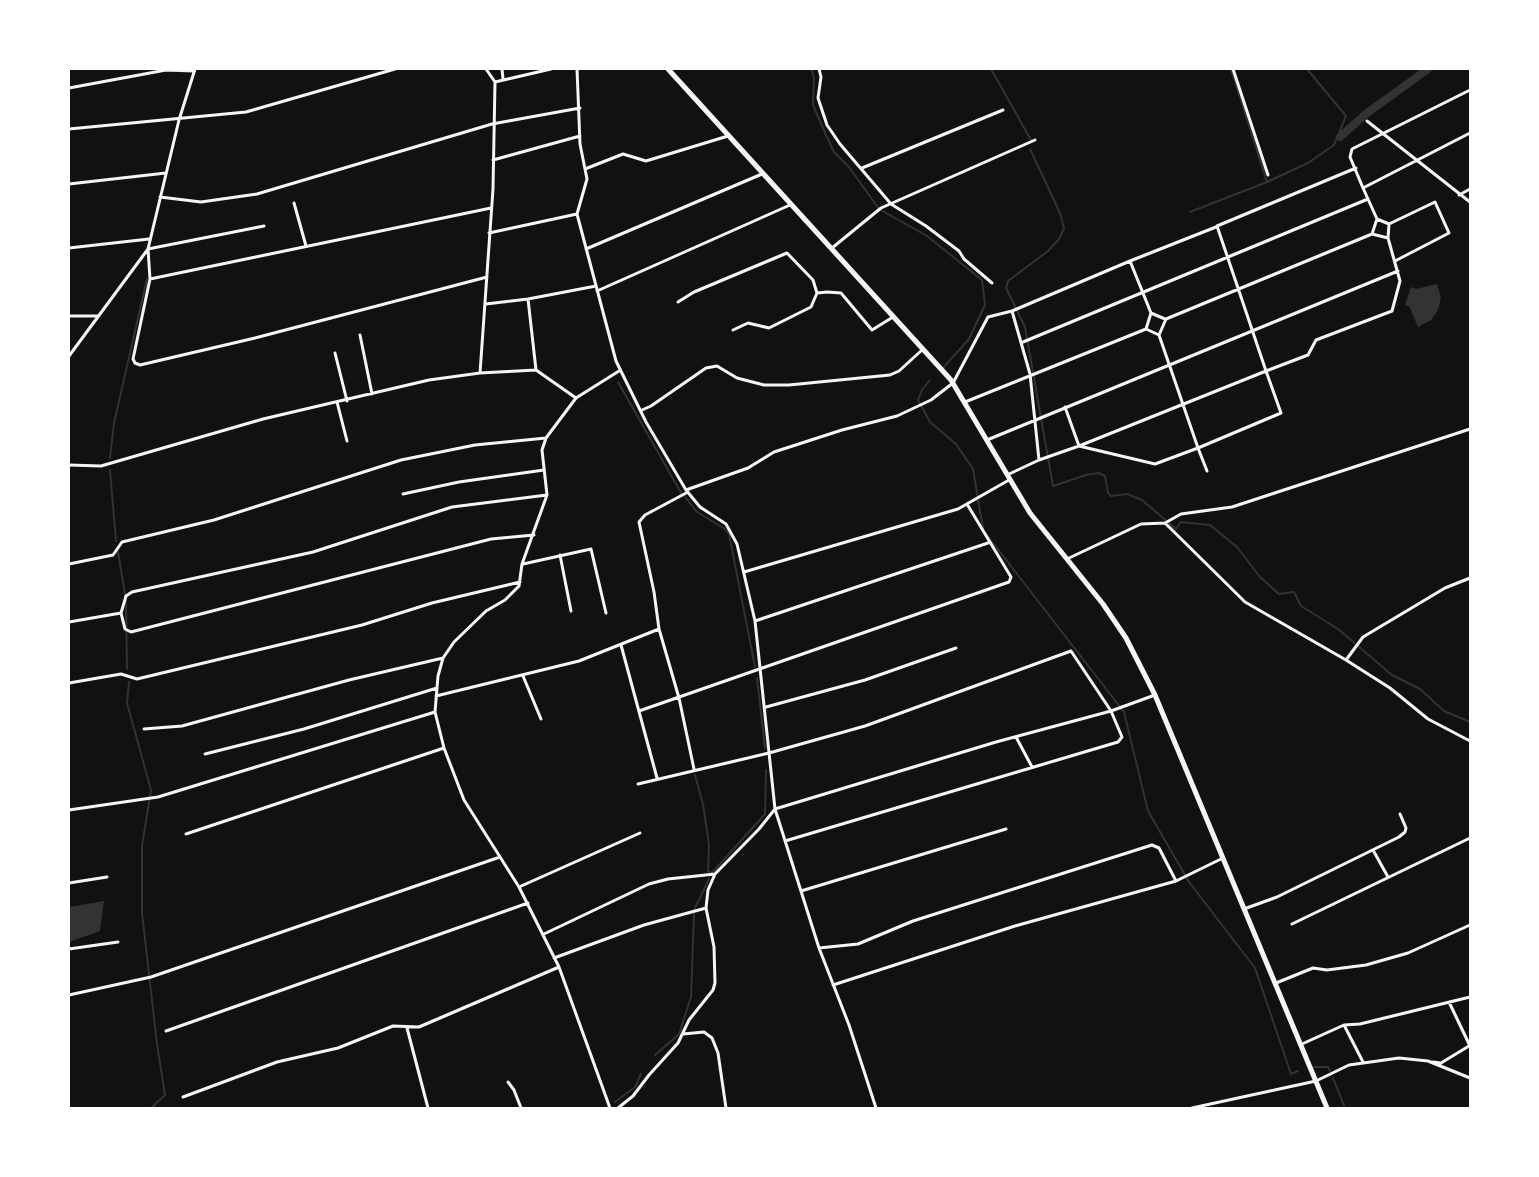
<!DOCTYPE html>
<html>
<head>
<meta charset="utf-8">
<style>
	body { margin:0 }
	#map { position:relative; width:1539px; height:1177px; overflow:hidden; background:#111; font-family:"Source Sans 3",sans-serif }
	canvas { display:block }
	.frame { position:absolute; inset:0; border:70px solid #fff; pointer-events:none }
</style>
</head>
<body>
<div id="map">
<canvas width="1539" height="1177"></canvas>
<div class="frame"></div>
</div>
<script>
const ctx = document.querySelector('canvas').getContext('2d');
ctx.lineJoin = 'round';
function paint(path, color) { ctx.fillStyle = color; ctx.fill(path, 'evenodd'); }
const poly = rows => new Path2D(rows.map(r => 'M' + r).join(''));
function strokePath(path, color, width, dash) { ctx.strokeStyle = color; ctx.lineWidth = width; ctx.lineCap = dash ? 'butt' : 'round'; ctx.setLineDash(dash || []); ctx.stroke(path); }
const water = poly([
	[1437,284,1441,297,1438,310,1431,320,1418,327,1409,306,1405,305,1411,287,1416,289],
	[104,901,100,931,69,942,69,907]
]);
const stream = poly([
	[811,69,814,78,813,105,826,135,834,152,849,167,879,209,927,236,982,280,985,305,969,339,943,368],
	[991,69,1031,140],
	[1231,69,1267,182],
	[1030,149,1060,213,1064,228,1059,239,1048,251,1008,281,1006,288,1025,327,1053,486,1086,475,1099,473,1105,476,1108,493,1111,496,1127,494,1142,500,1176,529,1181,522,1210,525,1237,547,1260,577,1279,594,1294,592,1301,606,1338,629,1392,675,1420,689,1444,711,1470,722],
	[1190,212,1267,182,1308,163,1334,145,1346,116,1307,69],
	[930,380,922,390,918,400,930,422,956,444,973,469,983,529],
	[618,382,681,493],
	[110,458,114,423,147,279],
	[110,470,116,541],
	[685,497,697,512,725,529,729,534,755,667],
	[986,534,1124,712,1148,811,1189,882,1255,968,1291,1074,1298,1071],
	[118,552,126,600,127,669],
	[757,678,765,748],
	[129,682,127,703,151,790,142,846,142,913,157,1044,165,1095,151,1108],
	[695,775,703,804,709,845,708,871,712,873,765,814,766,770],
	[695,908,709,879],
	[655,1055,679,1034,691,997,694,914],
	[1314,1067,1328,1067,1330,1071],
	[1333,1078,1345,1108],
	[615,1102,635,1087,641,1074],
	[604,1108,607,1107]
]);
const canal = poly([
	[1340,137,1367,113,1428,69]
]);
const minor = poly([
	[486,69,495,82,551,69],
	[502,69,503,79],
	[577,69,580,144,587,179,577,214,616,361,646,422,686,490,700,507,726,524,737,544,755,621,775,809,819,948,849,1025,876,1108],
	[819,69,821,77,818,98,827,125,840,144,891,204,926,226,959,251,964,259,992,283],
	[1233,69,1268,175],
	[69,88,166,70,194,71],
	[1470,90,1352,149,1350,157,1363,188,1470,133],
	[1367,121,1470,202],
	[69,129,246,112,395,69],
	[493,160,580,136],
	[862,168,1003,110],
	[1356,168,1217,226,1266,371,1308,355,1316,340,1392,311,1400,281,1388,238,1389,224,1377,219,1363,188],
	[585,169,623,154,646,161,728,136],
	[69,184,166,173],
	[1459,195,1470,189],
	[160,197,201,202,257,194,492,124,580,108],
	[294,203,306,246],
	[1389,224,1435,202,1449,233,1395,261],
	[264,226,148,249,150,279,133,359,135,363,140,365,255,338,487,277],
	[489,233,577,214],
	[1372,234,1388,238],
	[69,248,149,239],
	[832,248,881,208,1035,140],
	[586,249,762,174],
	[150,279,491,208],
	[597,291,790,205],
	[528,299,536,370],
	[678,302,694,292,787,253,813,280,817,293],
	[486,304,528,299,596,286],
	[1151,313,1130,261,1216,227],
	[69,316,98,316],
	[733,330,748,323,769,328,811,307,817,293,827,292,841,293,872,330,893,317],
	[360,335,372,394],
	[1159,335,1146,329,1151,313,1165,319],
	[1023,342,1368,199],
	[335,353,347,401],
	[69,356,148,249,179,120,195,69],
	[480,373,493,189,495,82],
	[337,402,347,441],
	[965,402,1146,329],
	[1065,407,1079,446,1266,371,1281,413,1198,448,1207,471],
	[642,410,651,406,706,368,717,366,737,378,764,385,789,385,890,375,899,371,922,350],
	[987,440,1398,271],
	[1039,460,1030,374,1012,311,1130,261],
	[69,465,101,466,263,419,429,380,480,373,536,370,576,398],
	[1007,475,1039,460,1079,446,1155,464,1198,448,1159,335,1166,319,1372,234,1377,219],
	[686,490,748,468,774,452,842,430,897,416,931,400,953,383,988,317,1012,311],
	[403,494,459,482,544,470],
	[1165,523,1181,514,1232,507,1470,429],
	[560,555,571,611],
	[1067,559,1141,524,1165,523,1245,602,1346,660,1390,688,1428,719,1470,741],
	[69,564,113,555,122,542,214,520,401,460,475,445,546,438],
	[523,564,591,549,606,613],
	[744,572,958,509,1009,480],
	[121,613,125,629,131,632,491,539,534,535],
	[755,621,988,543],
	[69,622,121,613,126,596,132,592,313,552,452,507,547,495],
	[659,629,679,698,694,769],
	[621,645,657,778],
	[1346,660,1363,637,1445,588,1470,578],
	[523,676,541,719],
	[69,683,121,674,137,679,362,625,432,603,520,582],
	[436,696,579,661,659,629,654,592,639,522,645,515,688,492],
	[766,707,865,680,956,648],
	[639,711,1009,582,1011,577,967,504],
	[144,729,182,726,349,680,443,658],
	[1016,737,1032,767],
	[205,754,304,729,437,688],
	[638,784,769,753,865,726,1071,651,1111,711,1122,737,1118,742,785,841],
	[69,810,158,797,435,712],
	[186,834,444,748],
	[1373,850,1388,877],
	[69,883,107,877],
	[519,887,640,833],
	[801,891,1006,829],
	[1244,909,1277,897,1399,837,1405,832,1406,828,1400,814],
	[1292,924,1470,838],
	[544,934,649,884,668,879,715,874],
	[819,948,858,944,913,921,1152,845,1159,848,1176,881],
	[69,949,118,942],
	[554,958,644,925,706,908],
	[1276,983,1313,968,1327,970,1366,965,1408,953,1470,925],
	[833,985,1015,926,1176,881,1223,858],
	[69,995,151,977,500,857],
	[1449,1002,1470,1046],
	[407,1028,428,1108],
	[166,1031,528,903],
	[683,1034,704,1032,712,1038,718,1053,726,1108],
	[1302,1044,1344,1025],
	[1363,1062,1344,1025,1360,1024,1470,997],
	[1433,1062,1441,1063,1469,1046],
	[508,1082,514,1090,521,1108],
	[183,1097,277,1062,338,1048,393,1026,419,1027,559,967],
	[610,1108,559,967,519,887,464,800,444,748,435,712,438,676,443,658,454,642,486,611,505,600,519,586,522,564,547,495,542,450,546,438,576,398,619,371],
	[618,1108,633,1096,649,1075,678,1043,689,1020,713,990,715,983,714,947,706,908,708,890,715,874,759,829,775,809,996,742,1111,711,1155,695],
	[1192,1108,1316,1081,1349,1065,1399,1058,1428,1061,1470,1078]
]);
const primary = poly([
	[668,69,951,380,1030,513,1103,604,1126,638,1155,695,1327,1108]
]);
paint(water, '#333');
strokePath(stream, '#333', 2);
strokePath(canal, '#333', 8);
strokePath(minor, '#f5f5f5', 3);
strokePath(primary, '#f5f5f5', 5);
</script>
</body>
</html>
